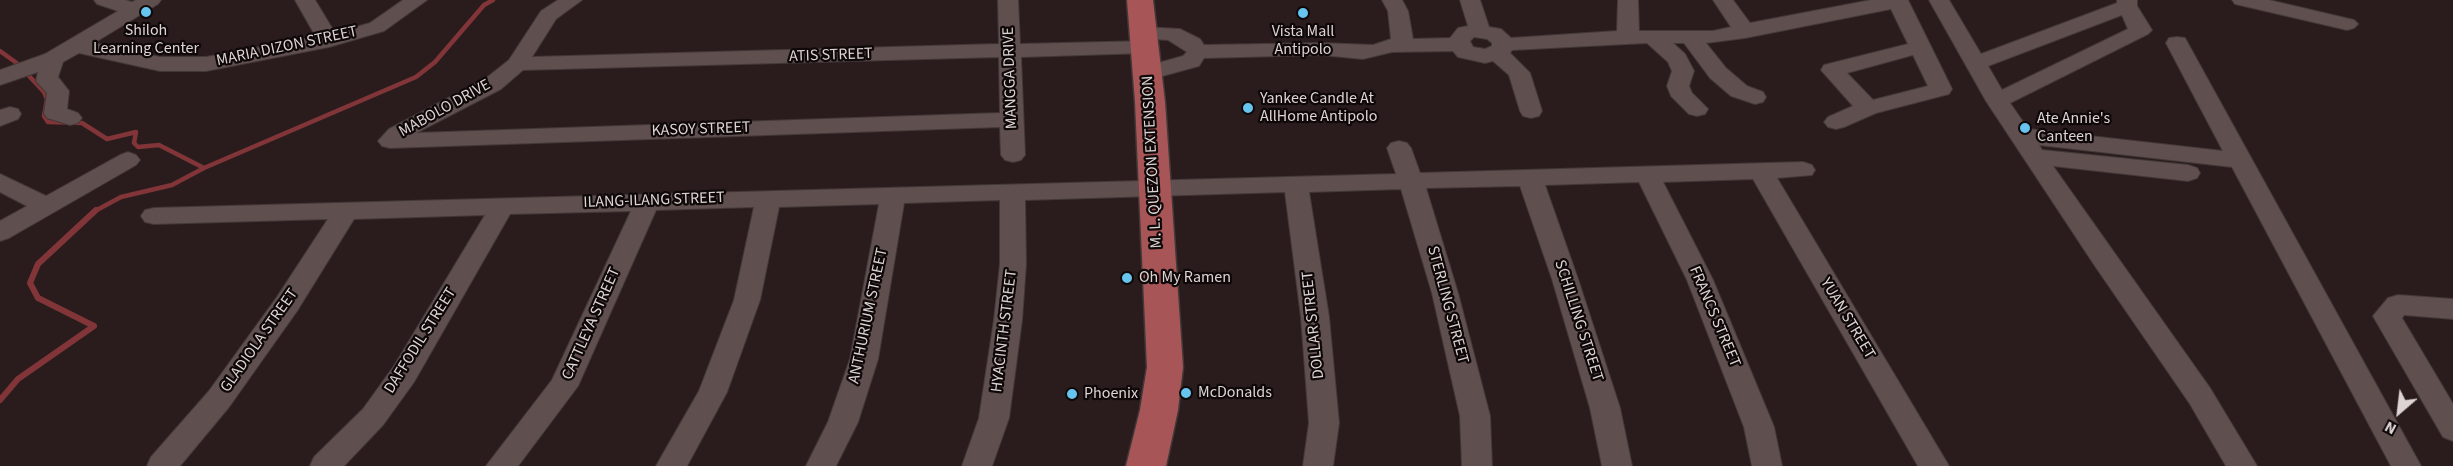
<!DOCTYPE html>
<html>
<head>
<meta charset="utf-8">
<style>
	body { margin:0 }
	#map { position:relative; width:2453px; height:466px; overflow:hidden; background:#2a1c1c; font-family:"Source Sans 3",sans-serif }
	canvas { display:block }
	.north { position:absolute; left:2369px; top:382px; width:60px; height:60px; -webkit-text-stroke:4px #0e0808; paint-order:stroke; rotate:208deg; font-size:16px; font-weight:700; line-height:24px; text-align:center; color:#ddd4d3 }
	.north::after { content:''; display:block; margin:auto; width:21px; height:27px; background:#ddd4d3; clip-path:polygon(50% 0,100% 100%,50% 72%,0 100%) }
</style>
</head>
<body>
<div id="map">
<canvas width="2453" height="466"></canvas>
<div class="north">N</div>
</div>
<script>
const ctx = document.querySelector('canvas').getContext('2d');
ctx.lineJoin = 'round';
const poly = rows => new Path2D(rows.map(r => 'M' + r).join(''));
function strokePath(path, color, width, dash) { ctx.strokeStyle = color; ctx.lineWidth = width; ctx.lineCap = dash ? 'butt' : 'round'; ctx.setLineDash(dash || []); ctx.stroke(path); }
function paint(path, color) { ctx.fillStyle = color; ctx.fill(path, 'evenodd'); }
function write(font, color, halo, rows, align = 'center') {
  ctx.font = font + ' "Source Sans 3",sans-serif'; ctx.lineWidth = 4.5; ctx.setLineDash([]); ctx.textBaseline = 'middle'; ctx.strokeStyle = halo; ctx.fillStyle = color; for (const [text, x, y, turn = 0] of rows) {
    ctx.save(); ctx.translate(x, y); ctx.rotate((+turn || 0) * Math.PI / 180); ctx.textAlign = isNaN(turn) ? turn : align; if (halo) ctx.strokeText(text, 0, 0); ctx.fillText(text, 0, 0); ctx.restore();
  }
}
const streamFar1 = poly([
	[0,51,18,64,44,92,47,99,44,116,48,122,82,123,107,139,136,132,134,143,138,147,159,145,204,168],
	[95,211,121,197,172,185,204,168,416,77,435,62,484,5,493,0]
]);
const stream = poly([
	[0,400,18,379,94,326,38,298,30,283,38,264,96,210]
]);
const minor = poly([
	[94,0,125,0,132,2,136,0,161,0,158,4,94,43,160,57,206,57,316,37,295,0,315,0,335,33,370,23,403,0,427,0,384,31,329,47,206,71,160,71,79,53,63,62,58,77,69,91,67,109,78,113,82,118,78,123,70,125,47,118,44,113,47,93,36,81,38,72,0,85,0,70,45,54,118,11,97,4,94,0],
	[558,0,582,0,556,19,532,57,999,44,998,0,1018,0,1020,44,1146,41,1154,42,1157,47,1154,52,1146,53,1021,57,1025,155,1021,160,1013,162,1005,160,1001,155,1000,127,390,148,382,146,378,141,389,129,485,79,509,60,541,11,558,0],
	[999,57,1000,113,416,133,501,89,523,70,999,57],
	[1382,0,1402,0,1408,11,1413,39,1450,38,1458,28,1468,26,1460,0,1480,0,1489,27,1501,29,1511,38,1617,31,1618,0,1638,0,1639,31,1713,31,1731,27,1713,0,1733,0,1750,23,1871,0,1908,0,1952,89,1949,94,1876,113,1844,127,1836,129,1828,127,1824,122,1828,117,1853,106,1821,70,1824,65,1908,44,1891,9,1745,38,1706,43,1726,68,1747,86,1763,92,1766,97,1763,102,1755,104,1731,96,1710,78,1684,43,1673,43,1685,54,1694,71,1689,86,1692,93,1708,109,1705,114,1697,116,1689,114,1671,96,1667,86,1672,71,1668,62,1647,43,1512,50,1510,53,1530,73,1542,111,1539,116,1531,118,1523,116,1520,111,1509,75,1493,61,1485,63,1458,57,1453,51,1392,52,1363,59,1321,55,1204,58,1199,66,1148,80,1140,78,1137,73,1140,68,1183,56,1187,52,1168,40,1136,38,1133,33,1136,28,1144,27,1180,29,1200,39,1204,45,1321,43,1373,45,1391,39,1388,11,1382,0],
	[1474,37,1487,39,1492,43,1492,46,1485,49,1473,47,1470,41,1474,37],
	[1913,55,1928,86,1873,100,1847,73,1913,55],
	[1929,0,1949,0,1981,54,2117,3,2117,0,2137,0,2137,6,2152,30,2148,34,2010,103,2028,129,2223,151,2166,43,2169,38,2177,37,2185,38,2421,466,2391,466,2232,167,2039,145,2042,150,2188,165,2197,168,2200,173,2197,178,2188,181,2053,166,2210,388,2257,466,2226,466,2190,404,2095,266,1986,101,1929,0],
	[2122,15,2128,29,2002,90,1988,66,2122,15],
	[2232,0,2269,0,2354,20,2358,24,2354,28,2347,30,2235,4,2232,0],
	[10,107,18,109,21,114,18,119,0,126,0,110,10,107],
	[1399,141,1407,143,1411,148,1420,173,1803,162,1812,165,1815,170,1812,175,1777,178,1949,466,1918,466,1753,179,1663,182,1713,280,1774,427,1782,466,1752,466,1744,427,1687,280,1639,182,1545,185,1578,279,1620,408,1632,466,1602,466,1590,408,1552,279,1520,186,1426,188,1458,293,1490,416,1492,466,1462,466,1460,416,1432,293,1401,189,1309,192,1329,317,1339,423,1333,466,1303,466,1309,423,1301,317,1285,192,1025,200,1026,264,1022,320,1009,418,992,466,962,466,979,418,994,320,1000,264,1000,200,904,203,878,359,858,422,836,466,806,466,828,422,850,359,879,204,779,207,760,300,727,392,687,466,656,466,699,391,734,300,754,207,656,210,578,386,518,466,486,466,552,380,631,211,510,214,414,382,383,425,344,466,310,466,314,457,363,409,394,366,485,215,354,219,297,311,229,407,180,466,147,466,151,457,209,391,277,297,328,219,154,224,145,222,141,216,145,210,154,208,1396,174,1387,148,1391,143,1399,141],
	[128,152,136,155,140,160,136,165,9,238,0,241,0,221,27,206,0,192,0,174,46,196,120,155,128,152],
	[2398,295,2453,299,2453,319,2404,315,2402,318,2453,404,2453,441,2443,437,2373,316,2388,298,2398,295]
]);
const major = poly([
	[1127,0,1153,0,1165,102,1183,367,1178,410,1166,466,1126,466,1140,410,1147,367,1135,102,1127,0]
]);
const markers = [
	[146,12,6,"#66c4ef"],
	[1303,13,6,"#66c4ef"],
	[1248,108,6,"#66c4ef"],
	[2025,128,6,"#66c4ef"],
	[1127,278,6,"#66c4ef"],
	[1186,393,6,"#66c4ef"],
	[1072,394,6,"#66c4ef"]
];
const poiNames = [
	["Shiloh",146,31,"center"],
	["Learning Center",146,49,"center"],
	["Vista Mall",1303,32,"center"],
	["Antipolo",1303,50,"center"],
	["Yankee Candle At",1260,99],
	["AllHome Antipolo",1260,117],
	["Ate Annie's",2037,119],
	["Canteen",2037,137],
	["Oh My Ramen",1139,278],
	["McDonalds",1198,393],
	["Phoenix",1084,394]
];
const streetNames = [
	["MARIA DIZON STREET",287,47,-12],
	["ATIS STREET",831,56,-2],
	["MANGGA DRIVE",1011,78,-92],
	["MABOLO DRIVE",445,109,-29],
	["KASOY STREET",701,130,-2],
	["M. L. QUEZON EXTENSION",1153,162,-93],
	["ILANG-ILANG STREET",654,201,-2],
	["STERLING STREET",1447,305,75],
	["ANTHURIUM STREET",869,316,-78],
	["FRANCS STREET",1714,317,67],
	["YUAN STREET",1847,319,59],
	["SCHILLING STREET",1578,321,72],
	["CATTLEYA STREET",592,324,-66],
	["DOLLAR STREET",1314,325,-96],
	["HYACINTH STREET",1005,331,-83],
	["GLADIOLA STREET",260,341,-55],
	["DAFFODIL STREET",421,341,-58]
];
strokePath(streamFar1, '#813538', 4.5);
strokePath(stream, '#813538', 6);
strokePath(minor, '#433838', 2);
strokePath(major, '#433838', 3);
paint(minor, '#5f4f4e');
paint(major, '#a85558');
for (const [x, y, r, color] of markers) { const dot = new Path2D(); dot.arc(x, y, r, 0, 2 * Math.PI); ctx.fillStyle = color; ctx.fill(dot); strokePath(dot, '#0e0808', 2); }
write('16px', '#ddd4d3', '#0e0808', poiNames, 'left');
write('16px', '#ddd4d3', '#0e0808', streetNames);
</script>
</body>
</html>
